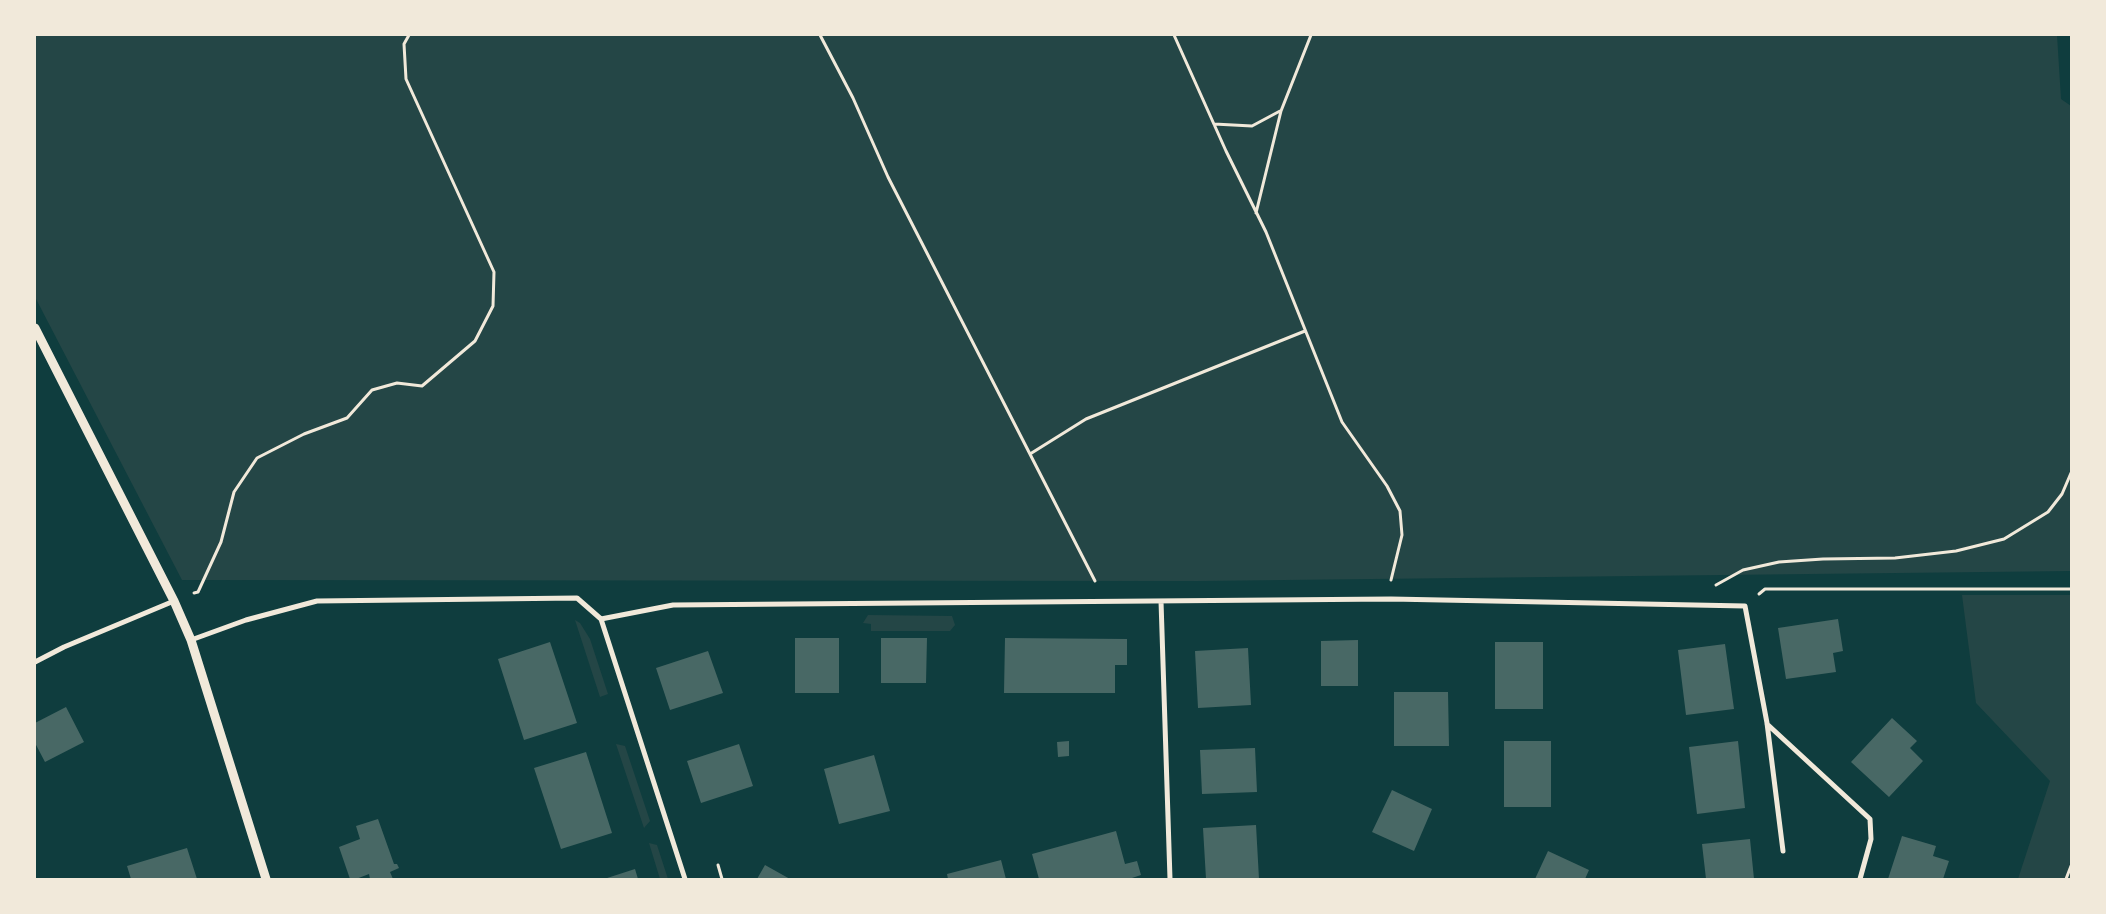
<!DOCTYPE html>
<html>
<head>
<meta charset="utf-8">
<style>
	body { margin:0 }
	#map { position:relative; width:2106px; height:914px; overflow:hidden; background:#0f3d3e; font-family:"Work Sans",sans-serif }
	canvas { display:block }
	.frame { position:absolute; inset:0; border:36px solid #f1e9da; pointer-events:none }
</style>
</head>
<body>
<div id="map">
<canvas width="2106" height="914"></canvas>
<div class="frame"></div>
</div>
<script>
const ctx = document.querySelector('canvas').getContext('2d');
ctx.lineJoin = 'round';
function paint(path, color) { ctx.fillStyle = color; ctx.fill(path, 'evenodd'); }
const poly = rows => new Path2D(rows.map(r => 'M' + r).join(''));
function strokePath(path, color, width, dash) { ctx.strokeStyle = color; ctx.lineWidth = width; ctx.lineCap = dash ? 'butt' : 'round'; ctx.setLineDash(dash || []); ctx.stroke(path); }
const green = poly([
	[35,35,2057,35,2061,99,2071,106,2071,571,1198,581,182,580,35,297],
	[1962,595,2071,595,2071,879,2018,879,2050,781,1976,703],
	[868,615,952,616,955,625,950,631,871,631,871,624,863,623],
	[575,620,580,623,590,639,608,694,600,697],
	[616,744,625,746,650,821,644,828],
	[649,843,657,845,668,879,660,879]
]);
const building = poly([
	[1838,619,1843,651,1833,653,1836,672,1786,679,1778,628],
	[795,638,839,638,839,693,795,693],
	[881,638,927,638,926,683,881,683],
	[1005,638,1127,639,1127,665,1115,665,1115,693,1004,693],
	[1358,640,1358,686,1321,686,1321,641],
	[550,642,577,723,524,740,498,659],
	[1495,642,1543,642,1543,709,1495,709],
	[1725,644,1734,709,1686,715,1678,650],
	[1248,648,1251,705,1198,708,1195,651],
	[708,651,723,693,670,710,656,668],
	[1394,692,1448,692,1449,746,1394,746],
	[66,707,84,742,45,762,35,743,35,723],
	[1892,718,1917,741,1910,748,1923,761,1889,797,1851,762],
	[1069,741,1069,756,1058,757,1057,742],
	[1504,741,1551,741,1551,807,1504,807],
	[1738,741,1745,808,1697,814,1689,747],
	[739,744,753,786,701,803,687,761],
	[1255,748,1257,792,1202,794,1200,750],
	[586,752,612,833,561,849,534,768],
	[874,755,890,811,839,824,824,769],
	[1392,790,1432,809,1414,851,1372,832],
	[378,819,394,864,397,864,399,868,390,872,393,879,370,879,369,874,356,879,350,879,339,847,360,839,356,826],
	[1256,825,1259,879,1206,879,1203,828],
	[1116,831,1125,864,1137,861,1141,875,1129,879,1039,879,1032,854],
	[1902,836,1936,846,1933,856,1949,861,1943,879,1888,879],
	[1750,839,1754,879,1706,879,1702,844],
	[187,848,197,879,131,879,127,866],
	[1548,851,1589,870,1585,879,1535,879],
	[1001,860,1006,879,948,879,947,874],
	[765,865,790,879,757,879],
	[635,869,638,879,604,879]
]);
const path = poly([
	[820,35,853,98,888,177,1095,581],
	[1174,35,1226,151,1266,232,1342,422,1387,486,1400,511,1402,535,1391,580],
	[1214,124,1252,126,1280,111],
	[1256,213,1281,111,1311,35],
	[1030,454,1086,419,1305,331],
	[1716,585,1743,570,1779,562,1823,559,1895,558,1956,551,2004,539,2048,512,2062,494,2071,473],
	[194,593,198,592,221,542,234,492,257,458,304,434,347,418,372,390,397,383,422,386,475,341,493,306,494,272,406,79,404,44,409,35],
	[1759,594,1765,589,2071,589],
	[718,865,722,879],
	[2066,879,2071,866]
]);
const minor = poly([
	[1161,601,1170,879],
	[601,619,673,605,1391,599,1745,606,1767,723,1783,851],
	[601,619,685,879],
	[191,640,246,620,317,601,577,598,601,619],
	[35,662,64,647,174,601],
	[1767,724,1870,819,1871,839,1860,879]
]);
const tertiary = poly([
	[35,328,174,601,191,640,266,879]
]);
paint(green, '#244646');
paint(building, '#486865');
strokePath(path, '#f1e9da', 3);
strokePath(minor, '#f1e9da', 5);
strokePath(tertiary, '#f1e9da', 9);
</script>
</body>
</html>
